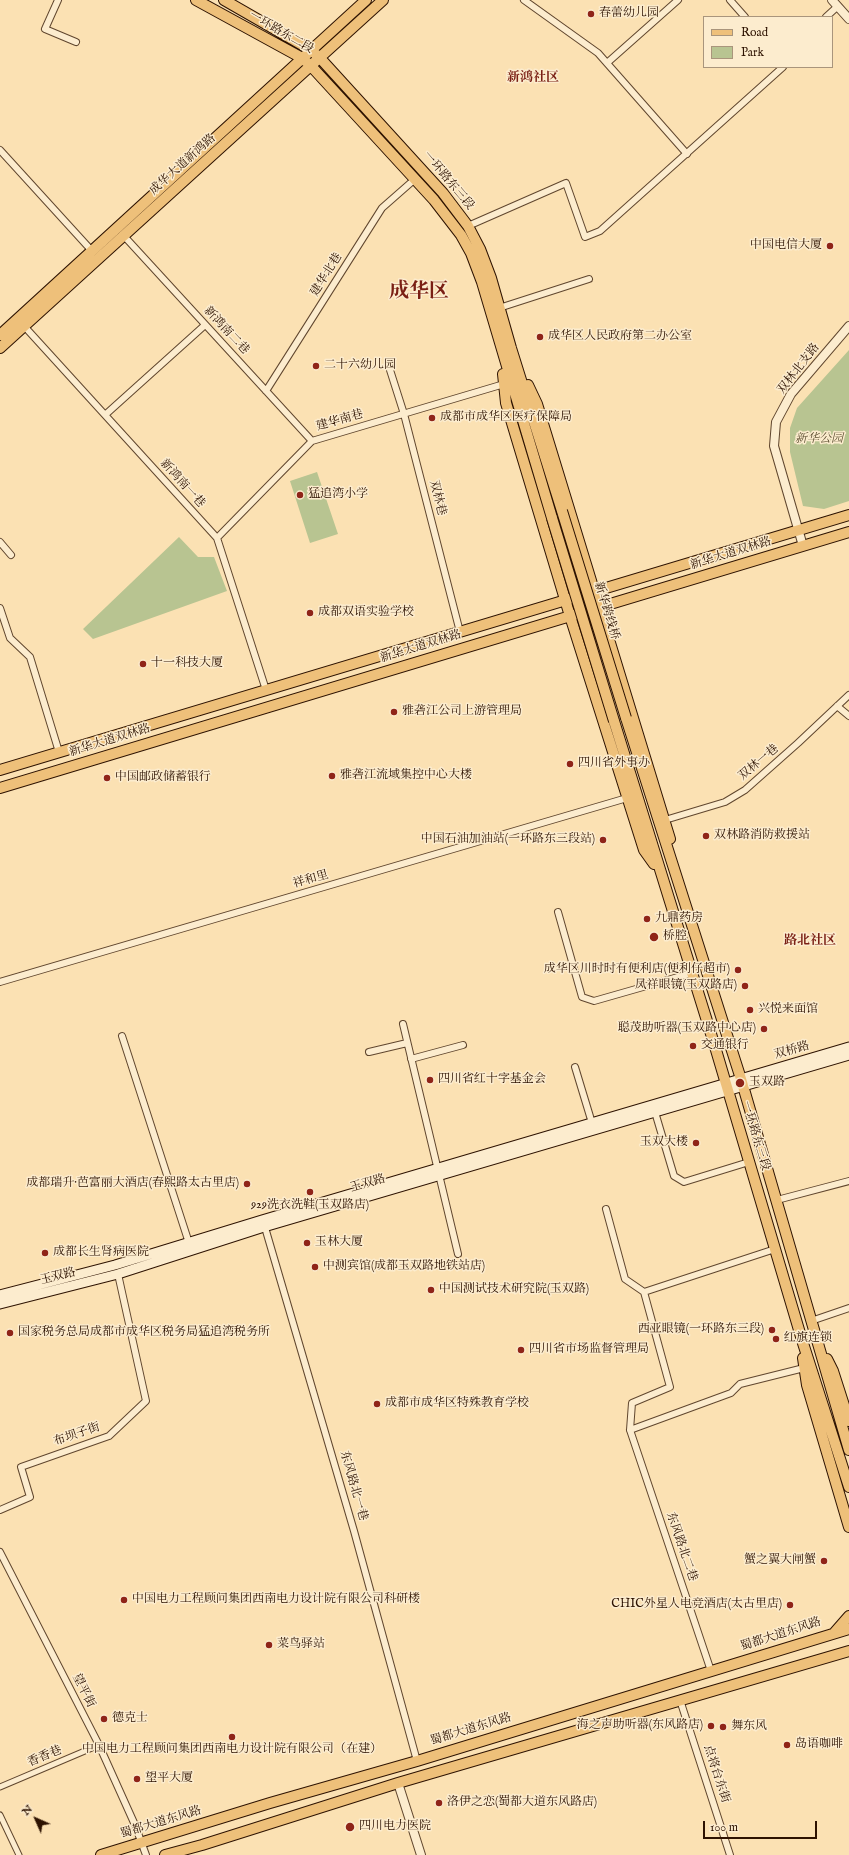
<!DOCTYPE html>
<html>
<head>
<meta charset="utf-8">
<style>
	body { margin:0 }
	#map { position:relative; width:849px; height:1855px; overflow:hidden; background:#fbe1b3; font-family:"IM FELL English",serif }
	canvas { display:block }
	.legend { position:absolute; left:703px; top:16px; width:130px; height:52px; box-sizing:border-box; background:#fcecce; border:1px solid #a9957c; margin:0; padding:5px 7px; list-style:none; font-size:12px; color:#2d1201 }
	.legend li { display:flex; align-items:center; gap:8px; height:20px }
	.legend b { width:20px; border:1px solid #a9957c }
	.north { position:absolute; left:16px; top:1799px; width:40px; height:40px; -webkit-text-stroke:3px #fcecce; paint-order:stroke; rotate:315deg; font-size:11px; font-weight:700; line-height:16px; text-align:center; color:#2d1201 }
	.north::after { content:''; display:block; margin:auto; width:14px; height:18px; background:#2d1201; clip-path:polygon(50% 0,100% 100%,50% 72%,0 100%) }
	.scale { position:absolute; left:703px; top:1821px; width:114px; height:18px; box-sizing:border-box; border:2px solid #2d1201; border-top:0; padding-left:5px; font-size:12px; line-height:14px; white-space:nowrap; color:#2d1201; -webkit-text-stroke:3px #fcecce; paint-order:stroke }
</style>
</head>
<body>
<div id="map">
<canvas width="849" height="1855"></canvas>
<ul class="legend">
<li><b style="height:5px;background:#eec07a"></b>Road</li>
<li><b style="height:11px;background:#b8c491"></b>Park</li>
</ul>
<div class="north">N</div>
<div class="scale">100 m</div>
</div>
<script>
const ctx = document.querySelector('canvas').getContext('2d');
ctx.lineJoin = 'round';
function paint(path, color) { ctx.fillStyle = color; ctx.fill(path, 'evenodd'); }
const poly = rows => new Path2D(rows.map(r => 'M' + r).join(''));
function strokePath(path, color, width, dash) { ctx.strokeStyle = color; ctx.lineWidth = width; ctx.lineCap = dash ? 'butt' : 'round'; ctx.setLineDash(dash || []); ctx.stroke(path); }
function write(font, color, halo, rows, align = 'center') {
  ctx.font = font + ' "IM FELL English","Noto Serif SC",serif'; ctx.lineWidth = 3; ctx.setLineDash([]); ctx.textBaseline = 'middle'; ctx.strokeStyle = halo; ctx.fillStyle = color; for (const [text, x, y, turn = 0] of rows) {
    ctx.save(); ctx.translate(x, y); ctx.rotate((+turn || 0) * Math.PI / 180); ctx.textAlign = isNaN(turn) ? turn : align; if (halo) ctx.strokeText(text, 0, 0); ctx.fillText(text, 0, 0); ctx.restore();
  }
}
const green = poly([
	[849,350,849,501,824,509,803,506,790,452,790,428,797,408],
	[317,472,338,534,310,543,290,481],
	[179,537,198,557,214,557,227,591,93,639,83,629]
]);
const pedestrian = poly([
	[0,1787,99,1745],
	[0,1815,19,1855]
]);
const minor = poly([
	[58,0,45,29,76,42],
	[524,0,598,53,687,154],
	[730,0,745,17],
	[826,17,838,6],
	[607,63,678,0],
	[0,150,92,251],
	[468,226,566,183,585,237,600,231,783,67],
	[124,236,312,441],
	[499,308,589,279],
	[24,326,217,538,266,690],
	[390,370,404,414,460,632],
	[266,391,382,208,415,179],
	[105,415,205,325],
	[217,538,312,441,504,384],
	[0,542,11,555],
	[0,608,10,638,30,657,59,752],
	[837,706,849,716],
	[665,820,725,802,745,790,798,743,849,695],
	[558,912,582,997,594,1001,692,973],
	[0,982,627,798],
	[403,1024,458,1254],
	[122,1036,189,1243],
	[369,1052,407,1043],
	[411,1059,463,1045],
	[575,1067,592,1123],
	[655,1112,674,1176,684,1182,749,1162],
	[777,1200,849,1181],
	[606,1209,625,1279,644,1292,775,1249],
	[264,1224,354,1531,417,1761],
	[811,1321,849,1308],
	[630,1430,632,1403,670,1387,644,1292],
	[0,1510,30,1497,21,1467,109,1436,146,1401,118,1274],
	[0,1552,99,1745,135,1825,146,1855],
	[711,1671,630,1430,731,1393,740,1384,804,1368],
	[680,1700,730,1855]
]);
const tertiary = poly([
	[832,0,849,19],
	[803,546,774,446,776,422,791,394,849,326],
	[398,1783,421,1855]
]);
const secondary = poly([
	[0,1295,115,1265,262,1220,849,1047],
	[0,1304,118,1274,264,1227,849,1055]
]);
const primary = poly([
	[196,0,302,58,311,66,434,200,461,235,471,253,482,282,552,518],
	[224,0,311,50,320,58,443,193,468,226,480,249,491,278,511,348,562,511],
	[0,335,366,0],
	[0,348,383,0],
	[503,374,506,403,570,616,644,850,654,864],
	[528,385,537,404,670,839],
	[626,718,741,1079,849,1450],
	[614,721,716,1050,802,1340,849,1487],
	[0,770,849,515],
	[0,788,849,532],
	[803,1358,807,1385,849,1527],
	[827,1359,833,1371,849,1421],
	[835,1632,849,1616],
	[101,1855,270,1803,417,1761,849,1629],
	[165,1855,202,1845,398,1783,849,1651]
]);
const primaryBridge = poly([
	[562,511,626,718],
	[552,518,614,721]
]);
const markers = [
	[591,14,4,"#8f2418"],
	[830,246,4,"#8f2418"],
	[540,337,4,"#8f2418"],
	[316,366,4,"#8f2418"],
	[432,418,4,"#8f2418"],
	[300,495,4,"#8f2418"],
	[310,613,4,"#8f2418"],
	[143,664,4,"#8f2418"],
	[394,712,4,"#8f2418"],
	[570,764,4,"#8f2418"],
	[332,776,4,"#8f2418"],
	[107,778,4,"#8f2418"],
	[706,836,4,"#8f2418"],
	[603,840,4,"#8f2418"],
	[647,919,4,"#8f2418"],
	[654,937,5,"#8f2418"],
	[738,970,4,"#8f2418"],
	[745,986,4,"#8f2418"],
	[750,1010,4,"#8f2418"],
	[764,1029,4,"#8f2418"],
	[693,1046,4,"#8f2418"],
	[430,1080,4,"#8f2418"],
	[740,1083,5,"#8f2418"],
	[696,1143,4,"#8f2418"],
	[247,1184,4,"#8f2418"],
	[310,1192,4,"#8f2418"],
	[307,1243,4,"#8f2418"],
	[45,1253,4,"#8f2418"],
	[315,1267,4,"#8f2418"],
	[431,1290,4,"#8f2418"],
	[772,1330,4,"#8f2418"],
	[10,1333,4,"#8f2418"],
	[776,1339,4,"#8f2418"],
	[521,1350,4,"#8f2418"],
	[377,1404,4,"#8f2418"],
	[824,1561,4,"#8f2418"],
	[124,1600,4,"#8f2418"],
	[790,1605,4,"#8f2418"],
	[269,1645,4,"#8f2418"],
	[104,1719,4,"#8f2418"],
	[711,1726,4,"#8f2418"],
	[723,1727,4,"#8f2418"],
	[232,1737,4,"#8f2418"],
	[787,1745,4,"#8f2418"],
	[137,1779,4,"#8f2418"],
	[439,1803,4,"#8f2418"],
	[350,1827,5,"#8f2418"]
];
const poiNames = [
	["春蕾幼儿园",599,14],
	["中国电信大厦",822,246,"right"],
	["成华区人民政府第二办公室",548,337],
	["二十六幼儿园",324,366],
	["成都市成华区医疗保障局",440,418],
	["猛追湾小学",308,495],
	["成都双语实验学校",318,613],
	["十一科技大厦",151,664],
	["雅砻江公司上游管理局",402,712],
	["四川省外事办",578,764],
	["雅砻江流域集控中心大楼",340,776],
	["中国邮政储蓄银行",115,778],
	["双林路消防救援站",714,836],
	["中国石油加油站(一环路东三段站)",595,840,"right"],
	["九鼎药房",655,919],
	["桥腔",663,937],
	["成华区川时时有便利店(便利仔超市)",730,970,"right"],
	["凤祥眼镜(玉双路店)",737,986,"right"],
	["兴悦来面馆",758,1010],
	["聪茂助听器(玉双路中心店)",756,1029,"right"],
	["交通银行",701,1046],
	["四川省红十字基金会",438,1080],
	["玉双路",749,1083],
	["玉双大楼",688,1143,"right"],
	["成都瑞升·芭富丽大酒店(春熙路太古里店)",239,1184,"right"],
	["929洗衣洗鞋(玉双路店)",310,1206,"center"],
	["玉林大厦",315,1243],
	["成都长生肾病医院",53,1253],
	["中测宾馆(成都玉双路地铁站店)",323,1267],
	["中国测试技术研究院(玉双路)",439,1290],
	["西亚眼镜(一环路东三段)",764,1330,"right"],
	["国家税务总局成都市成华区税务局猛追湾税务所",18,1333],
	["红旗连锁",784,1339],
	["四川省市场监督管理局",529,1350],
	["成都市成华区特殊教育学校",385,1404],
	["蟹之翼大闸蟹",816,1561,"right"],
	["中国电力工程顾问集团西南电力设计院有限公司科研楼",132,1600],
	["CHIC外星人电竞酒店(太古里店)",782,1605,"right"],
	["菜鸟驿站",277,1645],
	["德克士",112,1719],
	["海之声助听器(东风路店)",703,1726,"right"],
	["舞东风",731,1727],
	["岛语咖啡",795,1745],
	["中国电力工程顾问集团西南电力设计院有限公司（在建）",232,1750,"center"],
	["望平大厦",145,1779],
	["洛伊之恋(蜀都大道东风路店)",447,1803],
	["四川电力医院",359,1827]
];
const streetNames = [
	["一环路东二段",281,33,30],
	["成华大道新鸿路",183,165,-42],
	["一环路东三段",448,181,50],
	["建华北巷",327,275,-58],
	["新鸿南二巷",226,331,47],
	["双林北支路",799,369,-52],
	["建华南巷",340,421,-16],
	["新鸿南一巷",182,484,48],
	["双林巷",437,498,76],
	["新华大道双林路",731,554,-17],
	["新华跨线桥",606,611,73],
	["新华大道双林路",421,647,-17],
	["新华大道双林路",110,741,-17],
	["双林一巷",759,763,-40],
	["祥和里",311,880,-16],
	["双桥路",792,1051,-16],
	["一环路东三段",755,1136,73],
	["玉双路",368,1184,-16],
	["玉双路",58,1277,-14],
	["布坝子街",77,1435,-19],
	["东风路北一巷",353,1486,74],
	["东风路北二巷",681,1547,71],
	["蜀都大道东风路",781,1635,-18],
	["望平街",83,1691,63],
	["蜀都大道东风路",471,1730,-17],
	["香香巷",45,1757,-23],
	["点将台东街",716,1774,72],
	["蜀都大道东风路",161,1823,-17]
];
const parkNames = [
	["新华公园",819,440]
];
const neighbourhoodNames = [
	["新鸿社区",533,78],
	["路北社区",810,941]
];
const townNames = [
	["成华区",419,293]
];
paint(green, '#b8c491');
strokePath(pedestrian, '#60462e', 7);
strokePath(minor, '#60462e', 8);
strokePath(tertiary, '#60462e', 10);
strokePath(secondary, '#2d1201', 11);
strokePath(primary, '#2d1201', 12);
strokePath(pedestrian, '#fcecce', 5);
strokePath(minor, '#fcecce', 6);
strokePath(tertiary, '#fcecce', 8);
strokePath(secondary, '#fcecce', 9);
strokePath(primary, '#eec07a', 10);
strokePath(primaryBridge, '#2d1201', 12, []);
strokePath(primaryBridge, '#eec07a', 10);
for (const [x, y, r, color] of markers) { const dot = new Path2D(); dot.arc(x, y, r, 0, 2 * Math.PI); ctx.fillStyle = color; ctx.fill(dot); strokePath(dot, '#fcecce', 1.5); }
write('12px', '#2d1201', '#fcecce', poiNames, 'left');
write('12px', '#2d1201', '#fcecce', streetNames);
write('italic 12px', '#5e5033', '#fcecce', parkNames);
write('bold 13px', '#7a1f14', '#fcecce', neighbourhoodNames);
write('bold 20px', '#7a1f14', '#fcecce', townNames);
</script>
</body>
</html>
